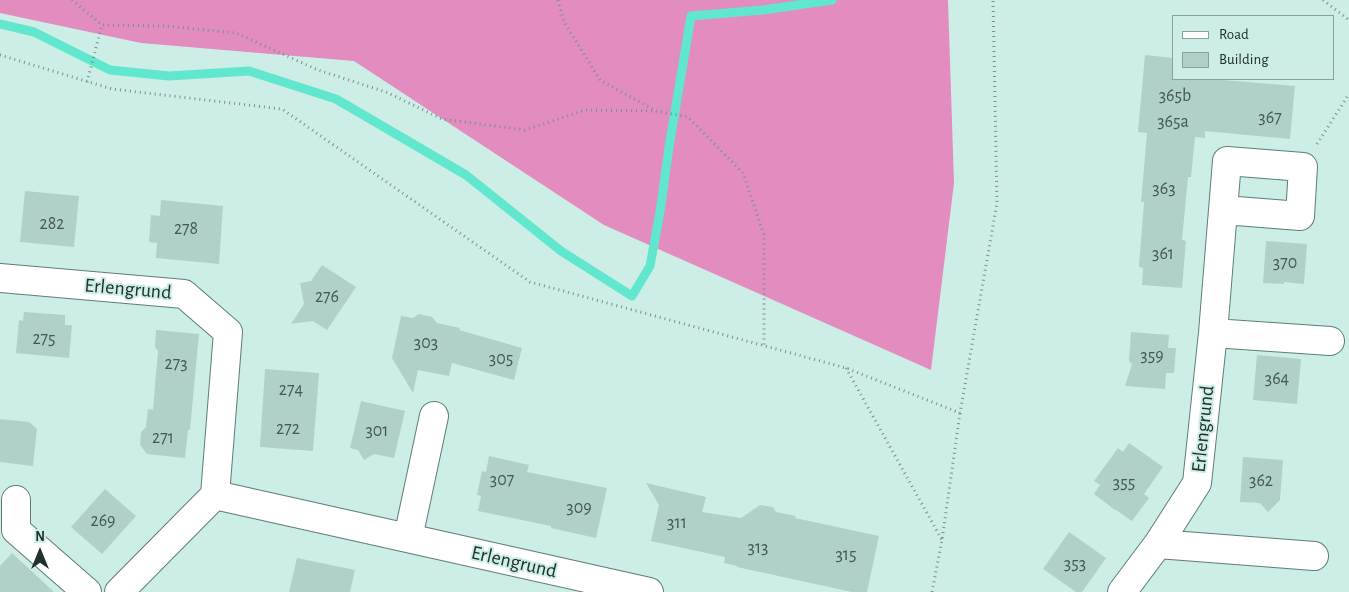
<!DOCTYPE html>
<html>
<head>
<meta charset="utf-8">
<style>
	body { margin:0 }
	#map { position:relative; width:1349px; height:592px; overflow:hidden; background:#cceee6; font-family:"Alegreya Sans",sans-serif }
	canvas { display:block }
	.legend { position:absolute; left:1172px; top:15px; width:162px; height:65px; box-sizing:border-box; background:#cceee6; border:1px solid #88a29c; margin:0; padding:6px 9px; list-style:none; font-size:15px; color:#22302d }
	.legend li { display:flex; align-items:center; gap:10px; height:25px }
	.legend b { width:25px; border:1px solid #88a29c }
	.north { position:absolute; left:15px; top:527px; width:50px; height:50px; -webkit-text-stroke:4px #cceee6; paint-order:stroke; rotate:0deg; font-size:14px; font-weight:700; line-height:20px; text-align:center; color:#22302d }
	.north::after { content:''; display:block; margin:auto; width:18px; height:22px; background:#22302d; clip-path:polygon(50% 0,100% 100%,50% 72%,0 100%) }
</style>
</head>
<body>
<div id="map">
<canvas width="1349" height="592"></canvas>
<ul class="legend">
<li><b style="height:6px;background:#fff"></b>Road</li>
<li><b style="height:14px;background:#afd1c9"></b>Building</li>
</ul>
<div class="north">N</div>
</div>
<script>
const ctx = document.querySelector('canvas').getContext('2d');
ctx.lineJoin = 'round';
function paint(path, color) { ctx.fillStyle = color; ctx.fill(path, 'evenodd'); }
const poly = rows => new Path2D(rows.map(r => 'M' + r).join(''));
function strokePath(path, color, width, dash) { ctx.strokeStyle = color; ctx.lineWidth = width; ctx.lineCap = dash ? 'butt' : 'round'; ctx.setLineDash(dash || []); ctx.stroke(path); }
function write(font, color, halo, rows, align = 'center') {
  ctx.font = font + ' "Alegreya Sans",sans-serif'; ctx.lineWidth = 4; ctx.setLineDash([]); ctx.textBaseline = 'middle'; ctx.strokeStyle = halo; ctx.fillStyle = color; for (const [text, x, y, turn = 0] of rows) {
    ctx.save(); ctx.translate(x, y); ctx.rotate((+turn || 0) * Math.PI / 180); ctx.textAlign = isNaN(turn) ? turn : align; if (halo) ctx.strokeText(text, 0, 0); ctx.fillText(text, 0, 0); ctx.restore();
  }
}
const forest = poly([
	[0,0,948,0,954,183,931,370,604,225,354,61,141,43,0,13]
]);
const stream = poly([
	[0,24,34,32,110,70,169,76,249,71,336,99,466,175,561,251,632,296,650,266,660,212,669,147,691,16,763,10,832,0]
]);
const building = poly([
	[1145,55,1173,58,1173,79,1211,79,1295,86,1290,139,1205,131,1205,138,1195,137,1191,177,1188,177,1182,240,1186,241,1182,288,1142,285,1143,268,1139,267,1144,202,1141,202,1147,133,1138,132],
	[25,191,79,196,74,247,20,242],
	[161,200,223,206,219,264,156,258,157,243,149,242,151,215,160,216],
	[1266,241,1307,244,1304,284,1284,282,1284,284,1263,283],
	[322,265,356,287,327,330,313,321,291,324,304,304,300,283,311,281],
	[24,312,65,315,65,325,72,325,69,358,16,353,19,320,23,321],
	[419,314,432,317,437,323,460,328,459,330,522,348,514,380,452,363,449,376,418,370,413,393,392,358,401,316,413,318],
	[156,330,199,334,190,430,188,430,185,458,147,454,140,445,141,432,146,427,148,409,153,410,158,351,155,347],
	[1131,332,1169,335,1168,348,1176,348,1174,373,1166,373,1165,389,1125,386,1132,364,1129,361],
	[1257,355,1301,359,1297,404,1253,400],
	[265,369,319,373,313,451,260,447],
	[361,401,405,411,394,458,374,454,364,460,358,450,350,448],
	[0,419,29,422,37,429,33,466,0,462],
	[1129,443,1163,467,1144,494,1149,498,1132,521,1116,510,1115,510,1094,494,1100,485,1094,481,1118,448,1123,452],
	[489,456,529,465,527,472,607,488,596,538,551,528,551,526,478,511,481,496,477,495,482,471,486,472],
	[1243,457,1283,460,1280,500,1268,512,1260,503,1240,502],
	[646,483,706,497,702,512,741,518,760,505,773,507,776,512,796,516,795,518,879,536,867,592,852,592,737,567,737,566,724,563,725,557,651,541,659,505],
	[105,489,136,516,102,554,71,527],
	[1069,532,1106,558,1082,592,1076,592,1043,569],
	[12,553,54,592,0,592,0,566],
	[297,558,355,570,350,592,289,592]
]);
const path = poly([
	[72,0,102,25,165,26,236,33,318,70,386,92,442,119,525,130,585,110,656,111],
	[558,0,564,22,600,80,656,111,688,117,743,173,764,235,764,345],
	[1323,0,1349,20],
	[0,55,112,89,282,109,530,282,846,368,960,413,997,203,993,0],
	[87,82,102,25],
	[1317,144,1349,94],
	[846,368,942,540],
	[932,592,942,540,960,413]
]);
const minor = poly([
	[0,278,184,294,228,332,215,495],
	[1213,333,1330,341],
	[16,500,16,530,87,592],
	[408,538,434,416],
	[1158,544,1314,556],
	[119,592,215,495,649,592],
	[1122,592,1158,544,1197,483,1213,333,1227,161,1303,167,1300,216,1224,210]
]);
const numberNames = [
	["365b",1175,96],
	["367",1270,118],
	["365a",1173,122],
	["363",1164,189],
	["282",52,224],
	["278",186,229],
	["361",1163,254],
	["370",1285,263],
	["276",327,297],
	["275",44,339],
	["303",426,343],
	["359",1152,356],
	["305",501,359],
	["273",176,364],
	["364",1277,379],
	["274",291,390],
	["272",288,429],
	["301",377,431],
	["271",163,438],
	["307",502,480],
	["362",1261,481],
	["355",1124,483],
	["309",579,508],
	["269",103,521],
	["311",677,523],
	["313",758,548],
	["315",846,555],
	["353",1075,564]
];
const streetNames = [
	["Erlengrund",128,289,5],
	["Erlengrund",1203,429,-84],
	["Erlengrund",514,562,13]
];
paint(forest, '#e38cc0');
strokePath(stream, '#61e7ce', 9);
paint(building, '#afd1c9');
strokePath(minor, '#5e7d76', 30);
strokePath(path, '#78908a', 3, [1, 4]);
strokePath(minor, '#fff', 28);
write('18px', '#455854', null, numberNames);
write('20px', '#22302d', '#cceee6', streetNames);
</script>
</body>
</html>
